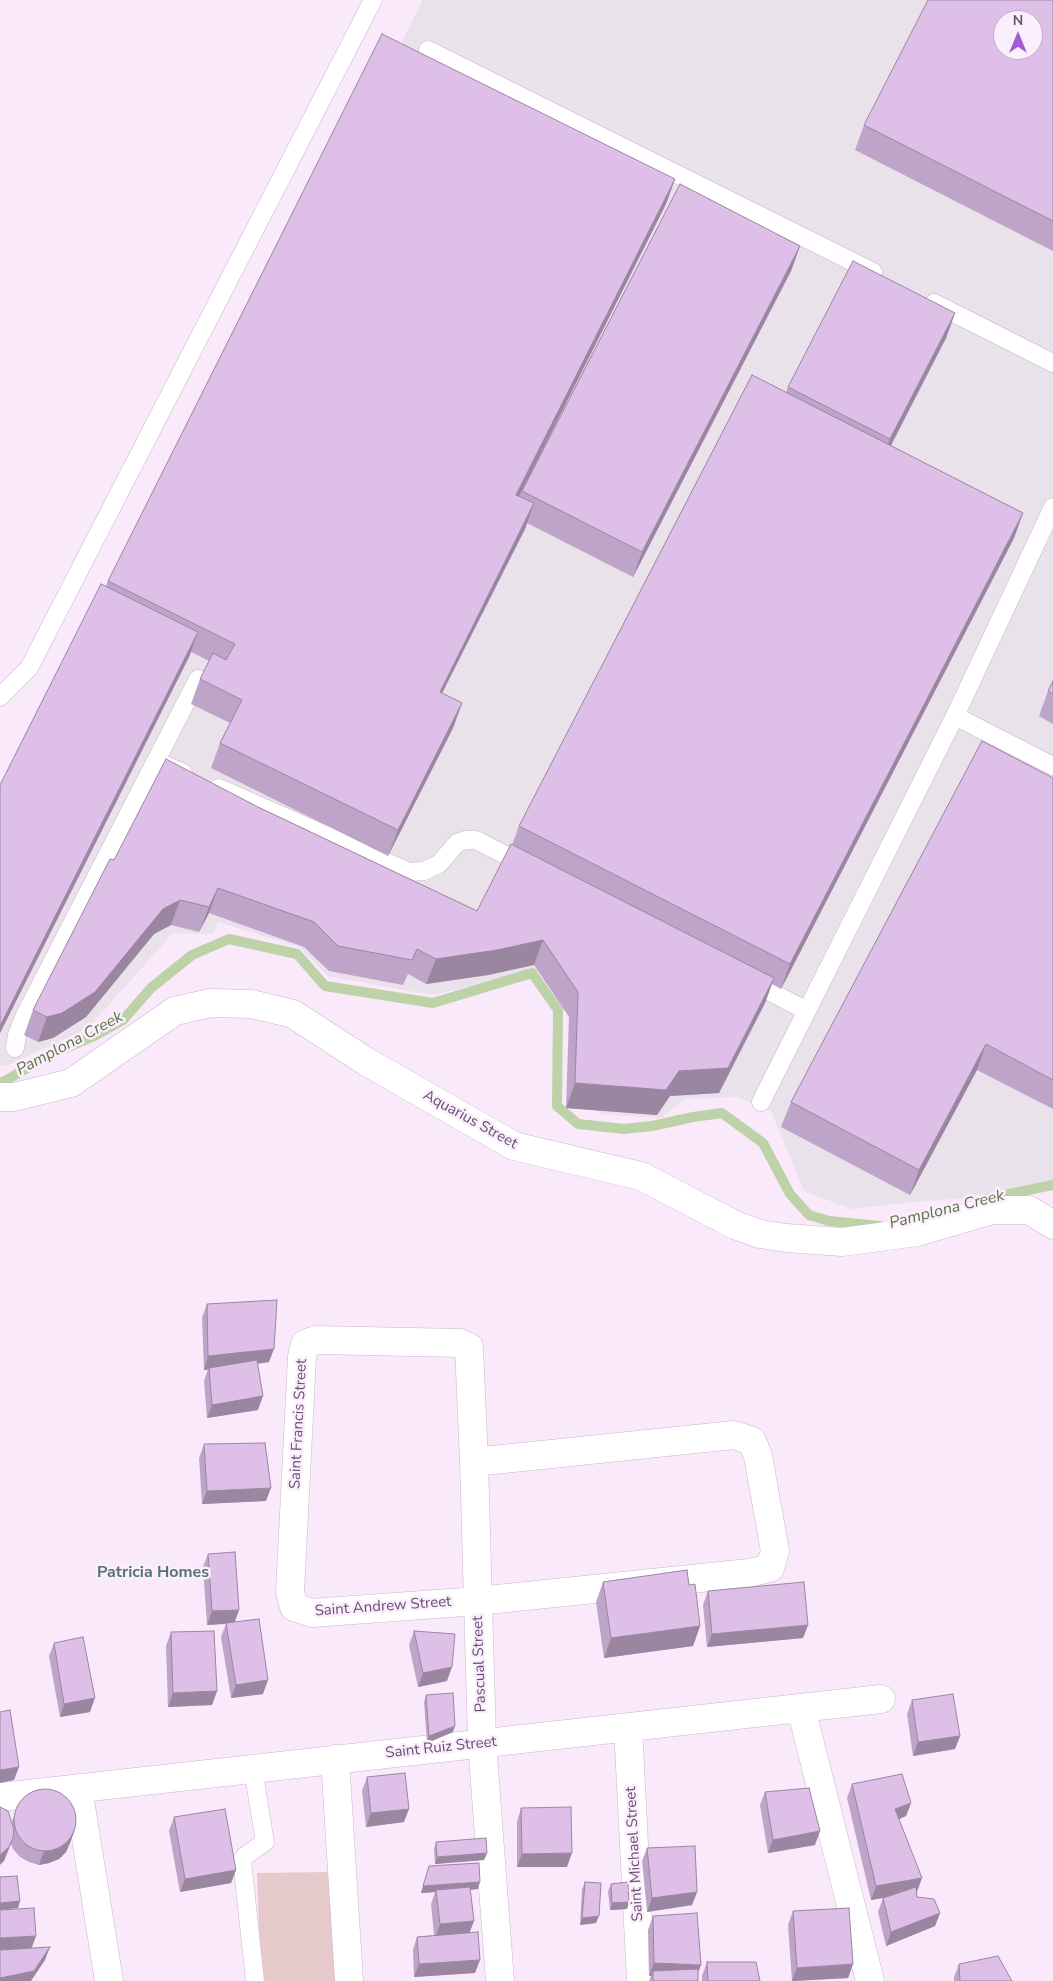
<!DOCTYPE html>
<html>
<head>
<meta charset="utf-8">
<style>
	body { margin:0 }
	#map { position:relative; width:1053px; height:1981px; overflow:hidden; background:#f9e9fa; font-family:"Nunito Sans",sans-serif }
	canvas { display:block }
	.north { position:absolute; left:993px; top:10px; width:50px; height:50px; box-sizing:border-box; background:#fceffd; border:1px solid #c0afc5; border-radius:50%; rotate:0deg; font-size:14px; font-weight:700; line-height:20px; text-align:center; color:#674f72 }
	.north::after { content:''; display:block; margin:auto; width:18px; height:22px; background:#a15cd6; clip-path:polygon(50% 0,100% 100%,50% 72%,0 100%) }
</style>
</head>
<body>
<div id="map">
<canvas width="1053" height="1981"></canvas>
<div class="north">N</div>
</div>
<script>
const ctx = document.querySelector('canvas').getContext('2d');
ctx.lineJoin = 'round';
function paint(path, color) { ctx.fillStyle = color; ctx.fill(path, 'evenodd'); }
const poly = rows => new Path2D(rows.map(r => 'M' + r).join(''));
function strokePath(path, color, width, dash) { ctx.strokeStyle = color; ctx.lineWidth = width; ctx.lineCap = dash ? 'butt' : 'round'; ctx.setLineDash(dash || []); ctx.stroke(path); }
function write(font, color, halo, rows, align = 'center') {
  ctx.font = font + ' "Nunito Sans",sans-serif'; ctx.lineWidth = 5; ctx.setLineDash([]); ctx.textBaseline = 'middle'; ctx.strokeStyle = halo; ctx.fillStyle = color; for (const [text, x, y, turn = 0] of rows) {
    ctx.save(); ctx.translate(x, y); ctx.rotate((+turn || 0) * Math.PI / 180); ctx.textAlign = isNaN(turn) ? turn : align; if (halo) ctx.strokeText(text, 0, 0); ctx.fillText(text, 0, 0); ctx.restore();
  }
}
const industrial = poly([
	[423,0,1053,0,1053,1181,982,1197,924,1201,851,1209,804,1191,771,1111,737,1097,685,1099,661,1118,599,1114,581,1079,582,1014,550,969,431,995,328,976,299,947,218,922,213,934,173,933,88,1028,9,1065,0,1066,0,839],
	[1003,20,1033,20,1033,50,1003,50]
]);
const green = poly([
	[333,1872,339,1981,261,1981,257,1873]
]);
const stream = poly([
	[0,1082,3,1082,50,1055,94,1036,123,1020,151,988,192,955,229,939,297,954,325,986,433,1003,532,973,558,1010,557,1106,578,1124,624,1129,652,1126,693,1117,722,1113,763,1143,790,1194,809,1215,829,1221,880,1226],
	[985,1199,1053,1185]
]);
const service = poly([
	[428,50,873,272],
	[934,303,1053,363],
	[0,697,29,668,373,0],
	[955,716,1053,766],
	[156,761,183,773],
	[219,788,409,872,424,871,439,864,457,843,466,840,476,840,527,866],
	[748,980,807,1011],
	[15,1048,17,1035,25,1015,198,679],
	[761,1102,955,716,1053,507],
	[253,1769,265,1842,245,1856,242,1860,255,1981]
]);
const minor = poly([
	[0,1097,14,1097,71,1083,175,1011,210,1003,252,1004,293,1014,367,1062,514,1146,641,1176,735,1225,760,1234,786,1238,842,1242,917,1232,992,1210,1029,1210,1053,1225],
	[474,1462,734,1435,752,1441,758,1456,775,1551,770,1568,749,1573,478,1601,312,1613,294,1607,290,1592,302,1357,305,1344,316,1340,460,1343,469,1347,474,1462,478,1601,482,1743,500,1981],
	[801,1708,870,1981],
	[628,1727,641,1981],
	[335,1759,349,1981],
	[78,1788,109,1981],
	[0,1797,881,1699]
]);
const wall = poly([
	[1053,0,1053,251,855,150,864,125],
	[675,179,666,204,539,458,800,246,791,271,633,577,527,523,525,529,442,693,462,703,453,728,388,856,211,768,220,743,230,723,191,704,200,679,209,661,191,652,189,657,0,1033,0,785,106,586,108,581],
	[955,313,946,338,891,446,1023,513,1014,538,781,989,772,984,765,1003,719,1093,670,1096,657,1115,566,1108,569,1017,534,965,488,975,426,984,408,974,403,985,329,971,304,947,209,913,199,932,171,925,154,934,86,1017,53,1038,38,1042,24,1035,33,1010,114,860,258,807,477,911,512,845,519,826,786,392,788,387],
	[1053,681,1053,724,1039,716,1048,691],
	[1053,778,1053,1109,977,1070,910,1195,781,1127,791,1102],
	[207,1304,269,1362,257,1364,258,1410,207,1418,204,1381,208,1369,204,1370,202,1317],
	[204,1444,266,1501,202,1504,199,1458],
	[208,1554,239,1610,235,1622,263,1694,231,1698,221,1637,226,1624,207,1625,203,1567],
	[603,1582,689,1585,700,1626,693,1646,604,1658,596,1602],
	[708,1591,808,1625,803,1638,707,1647,703,1605],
	[414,1631,447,1681,418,1687,409,1645],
	[171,1632,217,1691,212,1705,168,1707,166,1646],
	[54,1643,90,1712,60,1717,49,1656],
	[426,1695,453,1732,427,1743,424,1702],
	[912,1700,960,1736,955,1749,913,1756,907,1714],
	[367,1777,404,1822,366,1827,362,1791],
	[852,1784,911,1803,906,1816,899,1819,917,1892,917,1897,940,1913,935,1926,886,1946,878,1912,883,1898,887,1897,871,1900,847,1798],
	[765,1792,815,1845,768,1853,760,1805],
	[17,1806,75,1829,70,1843,66,1852,59,1859,49,1863,39,1865,29,1862,20,1857,13,1849,11,1844,4,1861,12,1822],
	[521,1808,567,1867,517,1867,517,1822],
	[174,1817,236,1870,231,1883,180,1892,169,1831],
	[436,1842,487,1853,484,1860,435,1864,434,1849],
	[647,1848,697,1892,692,1905,647,1912,642,1861],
	[427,1873,478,1889,470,1890,474,1921,469,1933,475,1973,414,1977,413,1950,417,1937,434,1935,431,1904,435,1892,421,1893],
	[585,1882,596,1923,580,1925,582,1889],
	[611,1884,629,1902,627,1909,610,1910,608,1891],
	[793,1911,853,1964,848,1978,792,1981,788,1925],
	[653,1916,698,1973,698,1981,649,1981,651,1976,649,1976,648,1930],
	[707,1962,760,1981,702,1981,702,1976],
	[959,1964,1012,1981,954,1981,954,1977]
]);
const shadedWall = poly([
	[675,179,666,204,507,520,516,495],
	[800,246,791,271,633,577,642,552],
	[955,313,946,338,881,464,890,439],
	[534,503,525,529,430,717,440,692],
	[1023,513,1014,538,781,989,790,964],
	[198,632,189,657,0,1033,0,1026],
	[462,703,453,728,388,856,398,830],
	[218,888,209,913,199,932,209,907],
	[180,900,171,925,154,934,86,1017,53,1038,38,1042,47,1017,163,909],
	[543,940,534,965,488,975,426,984,436,959],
	[774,978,765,1003,719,1093,670,1096,657,1115,566,1108,575,1083,679,1071],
	[986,1044,977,1070,910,1195,919,1170],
	[274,1349,269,1362,204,1370,208,1356],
	[263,1396,258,1410,207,1418,212,1405],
	[271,1488,266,1501,202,1504,207,1491],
	[239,1610,234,1623,207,1625,212,1611],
	[808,1625,803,1638,707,1647,712,1634],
	[700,1626,693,1646,604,1658,611,1638],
	[452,1667,447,1681,418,1687,423,1673],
	[268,1680,263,1694,231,1698,236,1685],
	[217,1691,212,1705,168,1707,173,1693],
	[95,1698,90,1712,60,1717,64,1704],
	[455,1726,453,1732,427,1743,429,1736],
	[960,1736,955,1749,913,1756,918,1742],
	[19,1767,14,1780,0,1783,0,1770],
	[911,1803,906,1816,890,1823,895,1809],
	[409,1809,404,1822,366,1827,371,1813],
	[75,1829,70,1843,66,1852,59,1859,49,1863,39,1865,44,1851],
	[820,1831,815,1845,768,1853,773,1840],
	[13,1838,4,1861,0,1865,0,1855],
	[487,1853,484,1860,435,1864,437,1857],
	[572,1853,567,1867,517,1867,522,1854],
	[236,1870,231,1883,180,1892,185,1879],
	[922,1878,917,1892,871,1900,876,1886],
	[480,1882,478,1889,436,1892,436,1890,435,1892,421,1893,423,1886],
	[697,1892,692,1905,647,1912,652,1898],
	[20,1901,18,1908,0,1910,0,1903],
	[629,1902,627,1909,610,1910,612,1903],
	[940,1913,935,1926,886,1946,891,1932],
	[599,1916,596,1923,580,1925,582,1918],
	[474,1921,469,1934,435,1938,440,1924],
	[36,1936,31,1950,0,1951,0,1938],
	[50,1947,45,1960,31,1981,0,1981,0,1978],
	[480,1960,475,1973,414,1977,419,1964],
	[654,1963,701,1965,696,1978,653,1971,651,1976,649,1976],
	[853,1964,848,1978,792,1981,797,1968]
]);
const building = poly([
	[928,0,1053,0,1053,221,864,125,928,0],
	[1003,20,1033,20,1033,50,1003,50,1003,20],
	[382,34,675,179,516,495,534,503,440,692,462,703,398,830,220,743,242,700,200,679,213,653,226,660,235,644,108,581,382,34],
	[680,184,800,246,642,552,522,491,680,184],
	[853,261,955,313,890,439,788,387,853,261],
	[752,375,1023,513,790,964,519,826,752,375],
	[101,584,198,632,0,1026,0,785,101,584],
	[1053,681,1053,694,1048,691,1053,681],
	[982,741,1053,778,1053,1080,986,1044,919,1170,791,1102,982,741],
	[166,759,258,807,477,911,511,844,774,978,728,1068,679,1071,666,1090,575,1083,578,992,543,940,497,950,436,959,417,949,412,960,338,946,314,922,218,888,209,907,180,900,163,909,95,992,62,1013,47,1017,33,1010,110,859,114,860,166,759],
	[277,1300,274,1349,208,1356,207,1304,277,1300],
	[257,1360,263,1396,212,1405,209,1368,257,1360],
	[265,1443,271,1488,207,1491,204,1444,265,1443],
	[235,1552,239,1610,212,1611,208,1554,235,1552],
	[687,1570,689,1585,695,1584,700,1626,611,1638,603,1582,687,1570],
	[804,1582,808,1625,712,1634,708,1591,804,1582],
	[259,1619,268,1680,236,1685,226,1623,259,1619],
	[214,1631,217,1691,173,1693,171,1632,214,1631],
	[414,1631,455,1634,452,1667,423,1673,414,1631],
	[83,1637,95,1698,64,1704,54,1643,83,1637],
	[453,1693,455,1726,429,1736,426,1695,453,1693],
	[953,1694,960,1736,918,1742,912,1700,953,1694],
	[10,1710,19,1767,0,1770,0,1712,10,1710],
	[405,1773,409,1809,371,1813,367,1777,405,1773],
	[902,1774,911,1803,895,1809,922,1878,876,1886,852,1784,902,1774],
	[809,1788,820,1831,773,1840,765,1792,809,1788],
	'14 1820a31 31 0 1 1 62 0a31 31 0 1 1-62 0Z',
	[0,1807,8,1811,14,1829,13,1838,9,1847,0,1855,0,1807],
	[571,1807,572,1853,522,1854,521,1808,571,1807],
	[225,1809,236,1870,185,1879,174,1817,225,1809],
	[486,1838,487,1853,437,1857,436,1842,486,1838],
	[695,1846,697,1892,652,1898,647,1848,695,1846],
	[479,1863,480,1882,423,1886,429,1866,479,1863],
	[17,1876,20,1901,0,1903,0,1877,17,1876],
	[585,1882,601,1883,599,1916,582,1918,585,1882],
	[628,1882,629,1902,612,1903,611,1884,628,1882],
	[470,1887,474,1921,440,1924,436,1890,470,1887],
	[916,1887,917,1897,934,1899,940,1913,891,1932,883,1898,916,1887],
	[34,1908,36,1936,0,1938,0,1910,34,1908],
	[849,1908,853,1964,797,1968,793,1911,849,1908],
	[697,1913,701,1965,654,1963,653,1916,697,1913],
	[478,1932,480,1960,419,1964,417,1937,478,1932],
	[50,1947,34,1971,0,1978,0,1950,50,1947],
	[998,1956,1012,1981,960,1981,959,1964,998,1956],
	[707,1962,756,1962,760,1981,708,1981,707,1962],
	[698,1969,698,1981,653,1981,653,1971,698,1969]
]);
const streetNames = [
	["Aquarius Street",470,1120,29],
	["Saint Francis Street",299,1424,-87],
	["Saint Andrew Street",383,1607,-4],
	["Pascual Street",480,1664,-92],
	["Saint Ruiz Street",441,1748,-6],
	["Saint Michael Street",635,1854,-93]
];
const waterNames = [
	["Pamplona Creek",70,1044,-28],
	["Pamplona Creek",947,1210,-14]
];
const neighbourhoodNames = [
	["Patricia Homes",153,1573]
];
paint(industrial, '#eae2eb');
paint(green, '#e6c9cb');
strokePath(stream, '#bdd2a7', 10);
strokePath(service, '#cab5d0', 19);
strokePath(minor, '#cab5d0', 29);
strokePath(service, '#fff', 18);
strokePath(minor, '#fff', 28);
paint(wall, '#bea4c8');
paint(shadedWall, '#9b86a2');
paint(building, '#ddbfe8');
strokePath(building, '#9b86a2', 1);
write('15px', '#674f72', '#fceffd', streetNames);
write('italic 16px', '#5d7545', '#fceffd', waterNames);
write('bold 16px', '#557373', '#fceffd', neighbourhoodNames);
</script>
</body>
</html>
